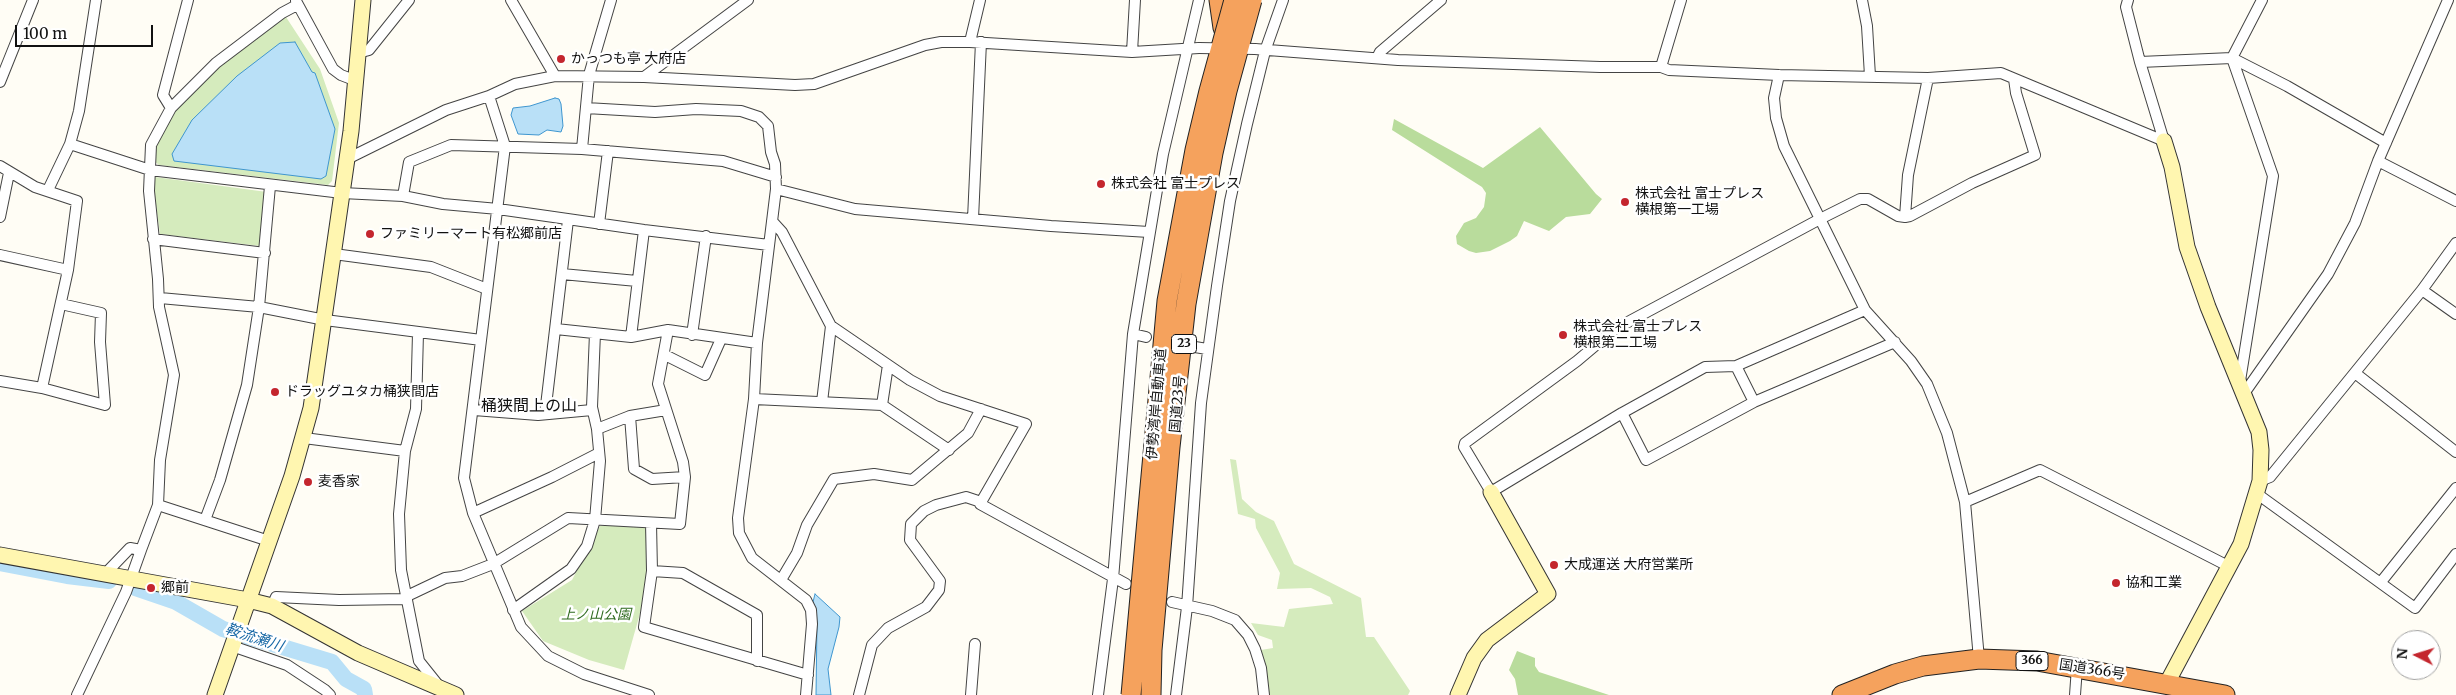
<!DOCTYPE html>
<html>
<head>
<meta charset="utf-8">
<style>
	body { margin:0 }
	#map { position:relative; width:2456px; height:695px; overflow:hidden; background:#fffdf5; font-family:Merriweather,serif }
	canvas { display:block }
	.north { position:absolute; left:2391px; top:630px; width:50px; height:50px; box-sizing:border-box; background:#fff; border:1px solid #a0a0a0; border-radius:50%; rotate:275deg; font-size:14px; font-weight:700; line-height:20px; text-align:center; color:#111 }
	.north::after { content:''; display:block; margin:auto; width:18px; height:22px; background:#c4262e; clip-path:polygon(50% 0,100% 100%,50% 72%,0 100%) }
	.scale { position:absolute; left:15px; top:25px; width:138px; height:22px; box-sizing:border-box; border:2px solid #111; border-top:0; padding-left:6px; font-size:15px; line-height:18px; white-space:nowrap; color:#111; -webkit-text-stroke:4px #fff; paint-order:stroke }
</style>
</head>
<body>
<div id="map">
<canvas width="2456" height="695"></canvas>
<div class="north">N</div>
<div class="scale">100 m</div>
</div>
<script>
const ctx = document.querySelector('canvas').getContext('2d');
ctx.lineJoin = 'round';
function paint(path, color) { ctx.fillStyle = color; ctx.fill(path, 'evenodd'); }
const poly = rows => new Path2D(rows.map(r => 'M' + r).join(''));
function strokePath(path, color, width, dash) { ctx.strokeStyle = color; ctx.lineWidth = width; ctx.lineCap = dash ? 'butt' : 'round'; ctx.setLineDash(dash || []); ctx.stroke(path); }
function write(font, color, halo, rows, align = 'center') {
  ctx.font = font + ' Merriweather,"Noto Sans JP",serif'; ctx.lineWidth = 5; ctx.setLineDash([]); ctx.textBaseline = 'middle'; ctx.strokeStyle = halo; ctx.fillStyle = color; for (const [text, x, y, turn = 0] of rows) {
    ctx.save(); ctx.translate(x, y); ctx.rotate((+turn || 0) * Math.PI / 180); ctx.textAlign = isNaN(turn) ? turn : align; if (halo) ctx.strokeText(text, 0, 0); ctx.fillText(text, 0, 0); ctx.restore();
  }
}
const green = poly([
	[286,17,320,69,339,123,332,181,328,185,159,165,154,161,155,147,175,109,215,70],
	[155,177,267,192,260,246,160,234,154,191],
	[1230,459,1236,460,1242,499,1256,512,1274,521,1294,564,1361,598,1366,637,1374,637,1410,691,1408,695,1267,695,1261,650,1273,648,1272,640,1258,635,1251,623,1284,627,1289,609,1333,604,1330,597,1311,588,1277,589,1280,573,1256,528,1255,519,1238,514],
	[651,523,652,571,624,670,589,660,543,641,522,611,572,580,600,526]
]);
const forest = poly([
	[1394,119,1483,168,1540,127,1596,194,1602,199,1590,214,1566,217,1549,231,1524,221,1517,236,1510,241,1490,251,1476,253,1469,251,1457,244,1456,236,1464,223,1476,218,1484,207,1486,193,1482,187,1392,130],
	[1517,651,1535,658,1535,666,1539,672,1609,695,1518,695,1515,679,1509,670]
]);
const water = poly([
	[295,42,312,72,315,73,335,129,326,176,321,179,174,161,172,154,192,120,237,76,280,43,295,42],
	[555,98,559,99,561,104,563,126,561,132,547,130,539,135,518,134,511,115,513,108,530,106,555,98],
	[815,594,840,617,839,627,828,669,831,695,816,695,817,622,813,602,815,594]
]);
const river = poly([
	[0,563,67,576,109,581],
	[135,588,176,602,223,629,332,662,346,679,364,689,365,695]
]);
const street = poly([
	[511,0,555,76],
	[1862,0,1867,26,1870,76],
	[296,1,333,69,341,75,354,80],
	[970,42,980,0],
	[1255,49,1398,60,1600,67,1661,67,1669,70,1779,75,1928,78,2001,73,2164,141,2140,62,2126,7,2128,0],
	[1132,52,1135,0],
	[358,53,369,50,409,0],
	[1377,58,1380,52,1441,0],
	[2140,62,2232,58,2287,86,2386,143],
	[1661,67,1681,0],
	[1779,75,1774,98,1776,118,1784,146,1865,310,1911,361,1927,384,1947,433,1965,502,1979,659],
	[644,77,748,0],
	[0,82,33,0],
	[489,96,505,146,464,478,473,513,521,627,548,656,584,674,649,695],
	[171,108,163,95,188,0],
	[586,108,655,112,696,109,741,111,759,117,768,126,771,152,775,164,776,189,757,343,754,399,738,518,739,533,752,558,806,600,811,610,812,624,806,695],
	[70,144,150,170,342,193,403,196,443,204,498,209,644,230,769,245],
	[582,149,589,75,611,0],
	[347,159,446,110,489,96,515,84,555,76,644,77,795,85,814,84,925,45,941,42,970,42,1132,52,1199,48],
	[2378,161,2456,201],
	[0,166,35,187,77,201,68,270,42,388],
	[776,189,855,209,1051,226,1149,232],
	[48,190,70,144,79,111,96,0],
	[403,196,409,162,451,145,582,149,723,161,776,177],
	[0,217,9,173],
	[1905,217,1910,216,1972,183,2035,155,2016,93,2014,79],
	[973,219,981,42],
	[772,221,782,232,831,326,910,380,940,396,1026,424,980,504,1126,584],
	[599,224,608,151],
	[153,239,265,253],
	[334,254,431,267,487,289],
	[0,255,68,270],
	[562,274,637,281],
	[2422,290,2456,314],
	[160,298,259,307,325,320,481,340],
	[1865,310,1736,366,1705,367,1622,413,1491,492,1464,447,1465,443,1577,361,1615,329,1820,219,1860,199,1868,199,1898,216,1905,217,1908,175,1928,78],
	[556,329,631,337,668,330,757,343],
	[418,333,416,409,405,451,399,514,401,570,419,661,439,686],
	[1133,334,1146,337],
	[692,335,706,236],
	[631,337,644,230],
	[1195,347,1207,349],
	[665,355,705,375,721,339],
	[1736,366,1754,402],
	[2355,373,2456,452],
	[0,381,42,388,105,405,100,342,101,313,61,304],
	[2240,381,2273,176,2232,58,2262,0],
	[2243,395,2328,274,2355,223,2378,161,2448,0],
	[754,399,882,405,949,450],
	[822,402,831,326],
	[882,405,888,365],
	[474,410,538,415,592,410],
	[1622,413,1646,460,1754,402,1895,342],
	[545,414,568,220],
	[630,416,634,469,652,479,685,477],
	[597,429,630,416,666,410],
	[304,438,405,451],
	[2260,481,2270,477,2422,290,2456,243],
	[2256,493,2415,608,2456,554],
	[1965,502,2040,470,2230,567],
	[158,505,269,541],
	[473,513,552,477,599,453],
	[205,520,220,480,247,385,259,307,270,186],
	[651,523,652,571,644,627,808,675],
	[652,571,683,573,757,615,757,661],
	[105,574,130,548,141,550,158,505,160,460,174,375,159,307,158,279,149,191,151,145,171,108,216,63,282,13,297,5],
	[781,580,797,553,807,525,834,479,874,474,912,480,968,433,981,409],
	[2381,582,2456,488],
	[405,597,445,578,462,576,493,564,568,518,680,524,685,477,683,462,658,384,668,330],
	[1172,602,1212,611,1235,620,1248,635,1255,649,1261,668,1264,695],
	[272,606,276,597,339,600,405,599],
	[513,610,571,569,587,546,595,520,600,461,597,429,592,407,595,333],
	[232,646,287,665,325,690,330,695],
	[77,695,126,592,141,550],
	[859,695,872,645,888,628,926,607,939,590,940,581,910,540,911,524,924,511,936,505,966,497,981,502],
	[971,695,975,644],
	[1098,695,1113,579,1133,334,1163,154,1199,0],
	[1176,695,1187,607,1201,403,1217,286,1230,201,1247,124,1265,51,1283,0],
	[2075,695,2077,667]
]);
const secondary = poly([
	[2164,141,2172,167,2187,247,2208,307,2259,432,2261,450,2260,481,2241,544,2167,683],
	[0,555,248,600,272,606,358,653,456,695],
	[215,695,292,476,311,408,351,131,363,0],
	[1458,695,1474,658,1487,640,1548,594,1491,492]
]);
const highway = poly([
	[1219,0,1223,28],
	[1842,695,1895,674,1923,666,1979,659,2037,661,2225,695]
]);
const streetBridge = poly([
	[1199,48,1255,49]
]);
const highwayBridge = poly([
	[1131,695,1167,301,1195,150,1209,91,1234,0],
	[1151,695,1152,650,1170,447,1186,304,1213,153,1227,91,1252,0]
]);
const markers = [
	[561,59,5,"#c4262e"],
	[1101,184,5,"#c4262e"],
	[1625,202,5,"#c4262e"],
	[370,234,5,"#c4262e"],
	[1563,335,5,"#c4262e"],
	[275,392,5,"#c4262e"],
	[308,482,5,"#c4262e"],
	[1554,565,5,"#c4262e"],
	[2116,583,5,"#c4262e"],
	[151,588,5,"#c4262e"]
];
const shields = [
	[1184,344,25],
	[2032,661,32]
];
const shieldNames = [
	["23",1184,344],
	["366",2032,661]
];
const poiNames = [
	["かっつも亭 大府店",571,59],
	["株式会社 富士プレス",1111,184],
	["株式会社 富士プレス",1635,194],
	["横根第一工場",1635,210],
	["ファミリーマート有松郷前店",380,234],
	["株式会社 富士プレス",1573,327],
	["横根第二工場",1573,343],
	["ドラッグユタカ桶狭間店",285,392],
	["麦香家",318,482],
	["大成運送 大府営業所",1564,565],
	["協和工業",2126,583],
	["郷前",161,588]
];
const streetNames = [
	["伊勢湾岸自動車道",1157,404,-85],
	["国道23号",1178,404,-85],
	["国道366号",2092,670,9]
];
const parkNames = [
	["上ノ山公園",596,615]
];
const waterNames = [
	["鞍流瀬川",254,638,18]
];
const quarterNames = [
	["桶狭間上の山",529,406]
];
paint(green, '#d5ebbd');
paint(forest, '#b9dc9c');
paint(water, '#b9e0f7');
strokePath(water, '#3f96cf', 1);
strokePath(river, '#b9e0f7', 16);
strokePath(street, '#444', 12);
strokePath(secondary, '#333', 17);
strokePath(highway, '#222', 21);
strokePath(street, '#fff', 10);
strokePath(secondary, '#fff6b0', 15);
strokePath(highway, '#f5a25d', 19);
strokePath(streetBridge, '#444', 12, []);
strokePath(highwayBridge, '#222', 21, []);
strokePath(streetBridge, '#fff', 10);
strokePath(highwayBridge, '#f5a25d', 19);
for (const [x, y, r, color] of markers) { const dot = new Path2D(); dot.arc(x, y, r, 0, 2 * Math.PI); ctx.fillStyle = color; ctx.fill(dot); strokePath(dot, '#fff', 2); }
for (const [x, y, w] of shields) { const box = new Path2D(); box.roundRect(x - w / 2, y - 9.5, w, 19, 4); ctx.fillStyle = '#fff'; ctx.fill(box); strokePath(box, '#111', 1); }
write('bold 12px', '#111', null, shieldNames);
write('14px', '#111', '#fff', poiNames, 'left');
write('14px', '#111', '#fff', streetNames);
write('italic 14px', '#2f6b1f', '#fff', parkNames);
write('italic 15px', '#1768a6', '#fff', waterNames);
write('16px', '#111', '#fff', quarterNames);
</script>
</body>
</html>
